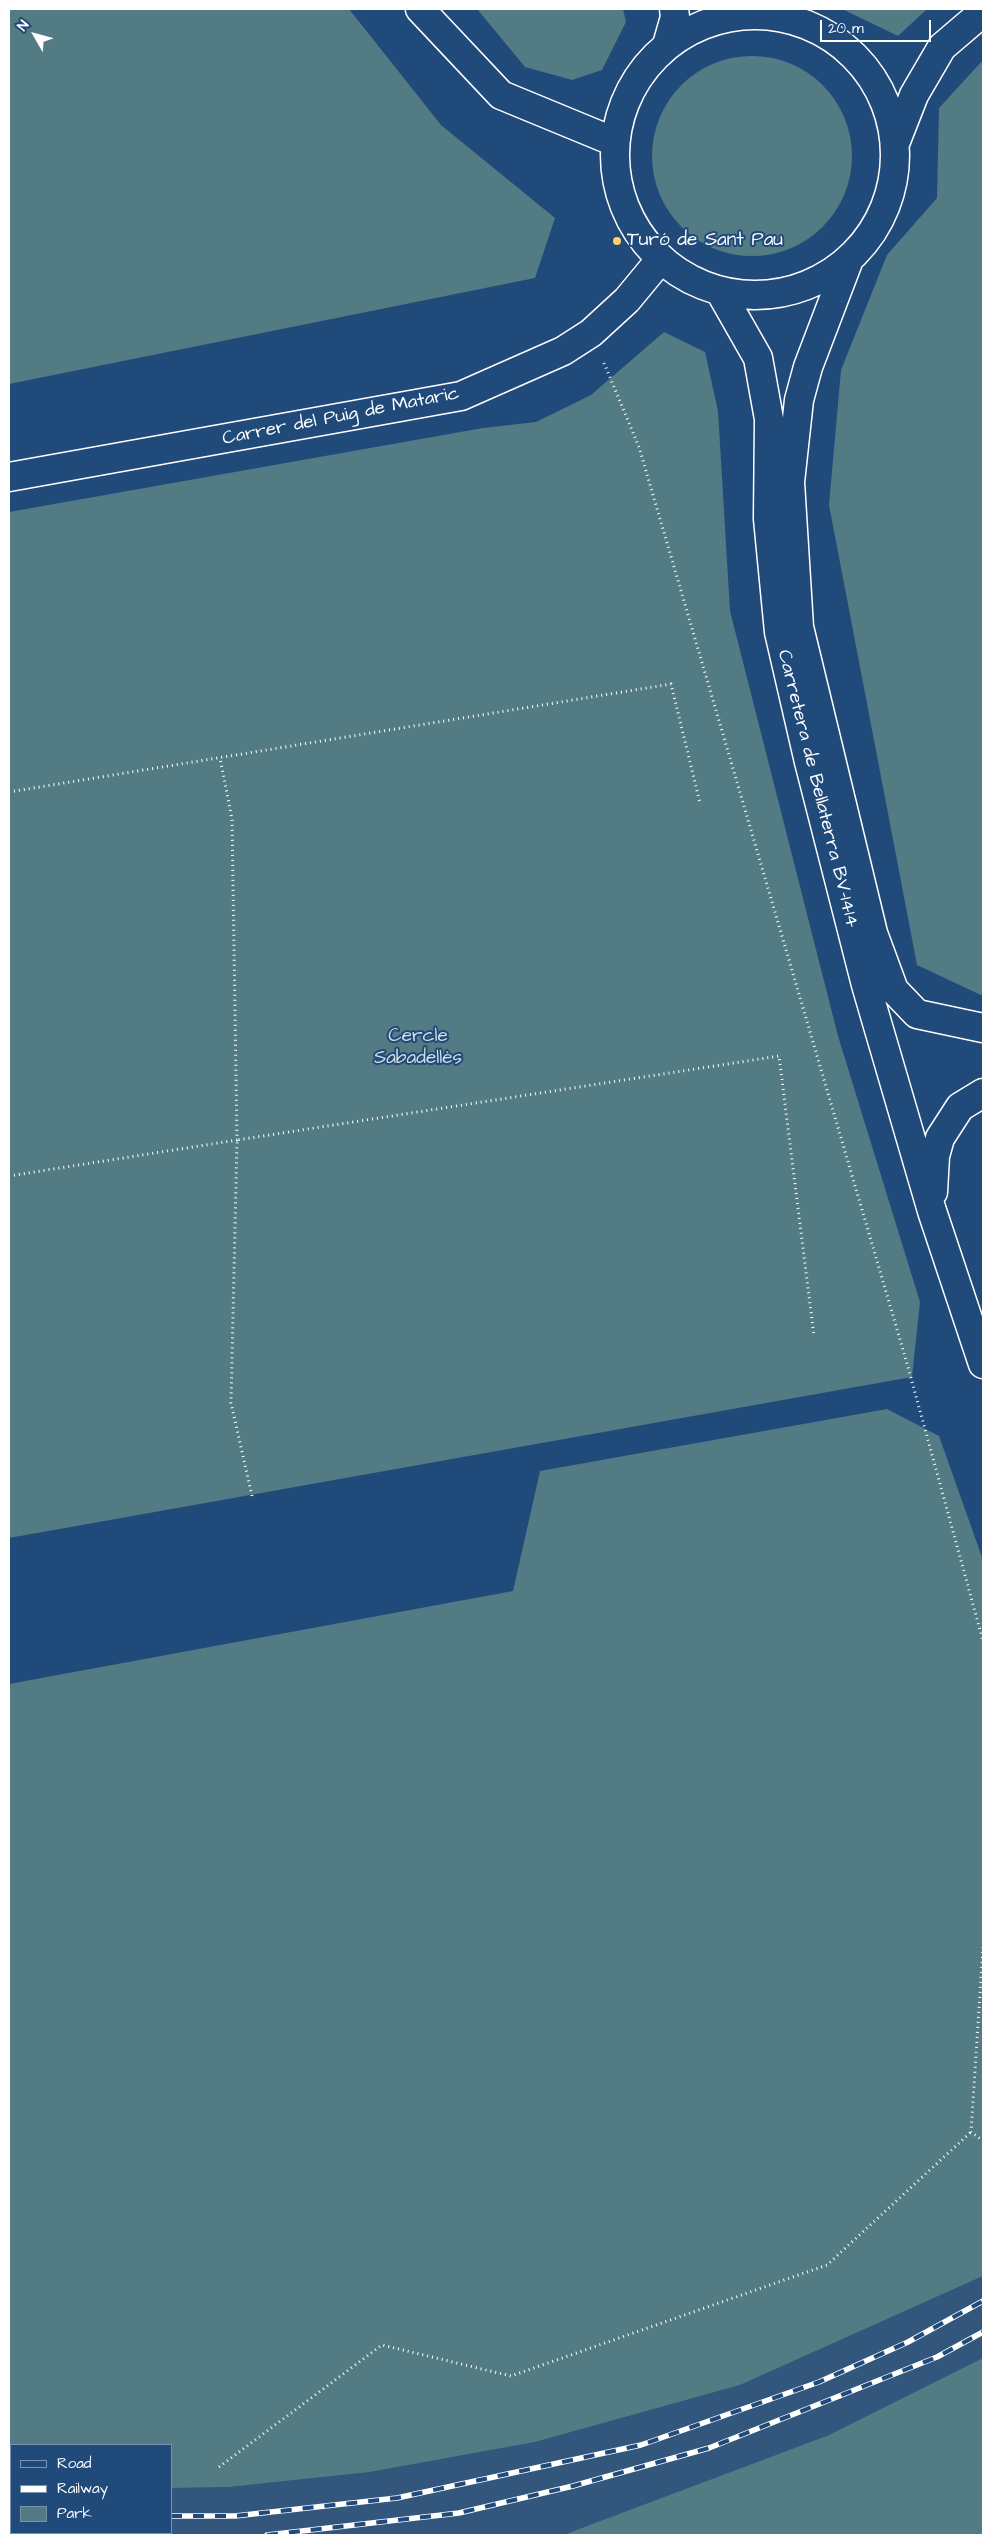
<!DOCTYPE html>
<html>
<head>
<meta charset="utf-8">
<style>
	body { margin:0 }
	#map { position:relative; width:992px; height:2544px; overflow:hidden; background:#1f4a7a; font-family:"Architects Daughter",sans-serif }
	canvas { display:block }
	.frame { position:absolute; inset:0; border:10px solid #fff; pointer-events:none }
	.legend { position:absolute; left:10px; top:2444px; width:162px; height:90px; box-sizing:border-box; background:#1f4a7a; border:1px solid #7992af; margin:0; padding:6px 9px; list-style:none; font-size:15px; color:#fff }
	.legend li { display:flex; align-items:center; gap:10px; height:25px }
	.legend b { width:25px; border:1px solid #7992af }
	.north { position:absolute; left:10px; top:10px; width:50px; height:50px; -webkit-text-stroke:4px #1f4a7a; paint-order:stroke; rotate:308deg; font-size:14px; font-weight:700; line-height:20px; text-align:center; color:#fff }
	.north::after { content:''; display:block; margin:auto; width:18px; height:22px; background:#fff; clip-path:polygon(50% 0,100% 100%,50% 72%,0 100%) }
	.scale { position:absolute; left:820px; top:20px; width:111px; height:22px; box-sizing:border-box; border:2px solid #fff; border-top:0; padding-left:6px; font-size:15px; line-height:18px; white-space:nowrap; color:#fff; -webkit-text-stroke:4px #1f4a7a; paint-order:stroke }
</style>
</head>
<body>
<div id="map">
<canvas width="992" height="2544"></canvas>
<div class="frame"></div>
<ul class="legend">
<li><b style="height:6px;background:#1f4a7a"></b>Road</li>
<li><b style="height:6px;background:#fff"></b>Railway</li>
<li><b style="height:14px;background:#527b83"></b>Park</li>
</ul>
<div class="north">N</div>
<div class="scale">20 m</div>
</div>
<script>
const ctx = document.querySelector('canvas').getContext('2d');
ctx.lineJoin = 'round';
function paint(path, color) { ctx.fillStyle = color; ctx.fill(path, 'evenodd'); }
const poly = rows => new Path2D(rows.map(r => 'M' + r).join(''));
function strokePath(path, color, width, dash) { ctx.strokeStyle = color; ctx.lineWidth = width; ctx.lineCap = dash ? 'butt' : 'round'; ctx.setLineDash(dash || []); ctx.stroke(path); }
function write(font, color, halo, rows, align = 'center') {
  ctx.font = font + ' "Architects Daughter",sans-serif'; ctx.lineWidth = 4; ctx.setLineDash([]); ctx.textBaseline = 'middle'; ctx.strokeStyle = halo; ctx.fillStyle = color; for (const [text, x, y, turn = 0] of rows) {
    ctx.save(); ctx.translate(x, y); ctx.rotate((+turn || 0) * Math.PI / 180); ctx.textAlign = isNaN(turn) ? turn : align; if (halo) ctx.strokeText(text, 0, 0); ctx.fillText(text, 0, 0); ctx.restore();
  }
}
const built = poly([
	[983,2276,983,2358,829,2435,563,2535,9,2535,9,2485,11,2485,11,2533,171,2533,171,2488,229,2487,370,2472,535,2442,740,2385]
]);
const green = poly([
	[9,9,349,9,441,125,555,218,535,278,9,384],
	[477,9,623,9,626,22,602,70,572,80,525,67],
	[842,9,927,9,898,36],
	'652 156a100 100 0 1 1 200 0a100 100 0 1 1-200 0Z',
	[983,60,983,996,917,965,829,505,841,370,887,255,937,198,939,108],
	[664,332,705,352,718,411,730,611,838,1036,920,1302,912,1377,9,1538,9,512,483,428,536,422,591,395],
	[887,1409,939,1436,983,1560,983,2276,740,2385,535,2442,370,2472,229,2487,171,2488,171,2445,11,2445,11,2485,9,2485,9,1684,513,1591,540,1471],
	[983,2358,983,2535,563,2535,829,2435]
]);
const path = poly([
	[604,363,639,447,908,1367,983,1641],
	[9,792,671,684,700,803],
	[9,1176,237,1140,232,819,220,758],
	[252,1496,231,1403,237,1140,779,1056,814,1336],
	[983,1947,971,2132,983,2141],
	[219,2467,382,2345,511,2376,827,2265,971,2132]
]);
const street = poly([
	[420,9,501,95,615,142],
	[9,477,461,396,563,351,591,333,627,300,660,260]
]);
const secondary = poly([
	'615 155a140 140 0 1 1 280 0a140 140 0 1 1-280 0Z',
	[667,45,675,17,674,9],
	[896,141,914,95,942,47,983,12],
	[848,262,808,367,799,400,790,482,799,627,873,933,894,990,917,1014,983,1028],
	[721,293,758,358,769,419,768,519,779,632,809,762,866,985,932,1211,983,1364],
	[933,1192,935,1156,940,1138,960,1107,983,1093]
]);
const rail = poly([
	[9,2514,11,2514],
	[171,2516,235,2516,397,2498,641,2445,819,2382,908,2342,983,2301],
	[267,2535,459,2513,573,2486,709,2448,937,2357,983,2332]
]);
const markers = [
	[617,241,5,"#ffd166"]
];
const poiNames = [
	["Turó de Sant Pau",627,241]
];
const streetNames = [
	["Carrer del Puig de Mataric",341,417,-11],
	["Carretera de Bellaterra BV-1414",817,789,76]
];
const parkNames = [
	["Cercle",418,1037],
	["Sabadellès",418,1059]
];
paint(built, '#33567d');
paint(green, '#527b83');
strokePath(street, '#fff', 31);
strokePath(secondary, '#fff', 31);
strokePath(path, '#fff', 3, [1, 4]);
strokePath(street, '#1f4a7a', 28);
strokePath(secondary, '#1f4a7a', 28);
strokePath(rail, '#fff', 5.5);
strokePath(rail, '#1f4a7a', 4, [11]);
for (const [x, y, r, color] of markers) { const dot = new Path2D(); dot.arc(x, y, r, 0, 2 * Math.PI); ctx.fillStyle = color; ctx.fill(dot); strokePath(dot, '#1f4a7a', 2); }
write('19px', '#fff', '#1f4a7a', poiNames, 'left');
write('19px', '#fff', '#1f4a7a', streetNames);
write('19px', '#d4dee0', '#1f4a7a', parkNames);
</script>
</body>
</html>
